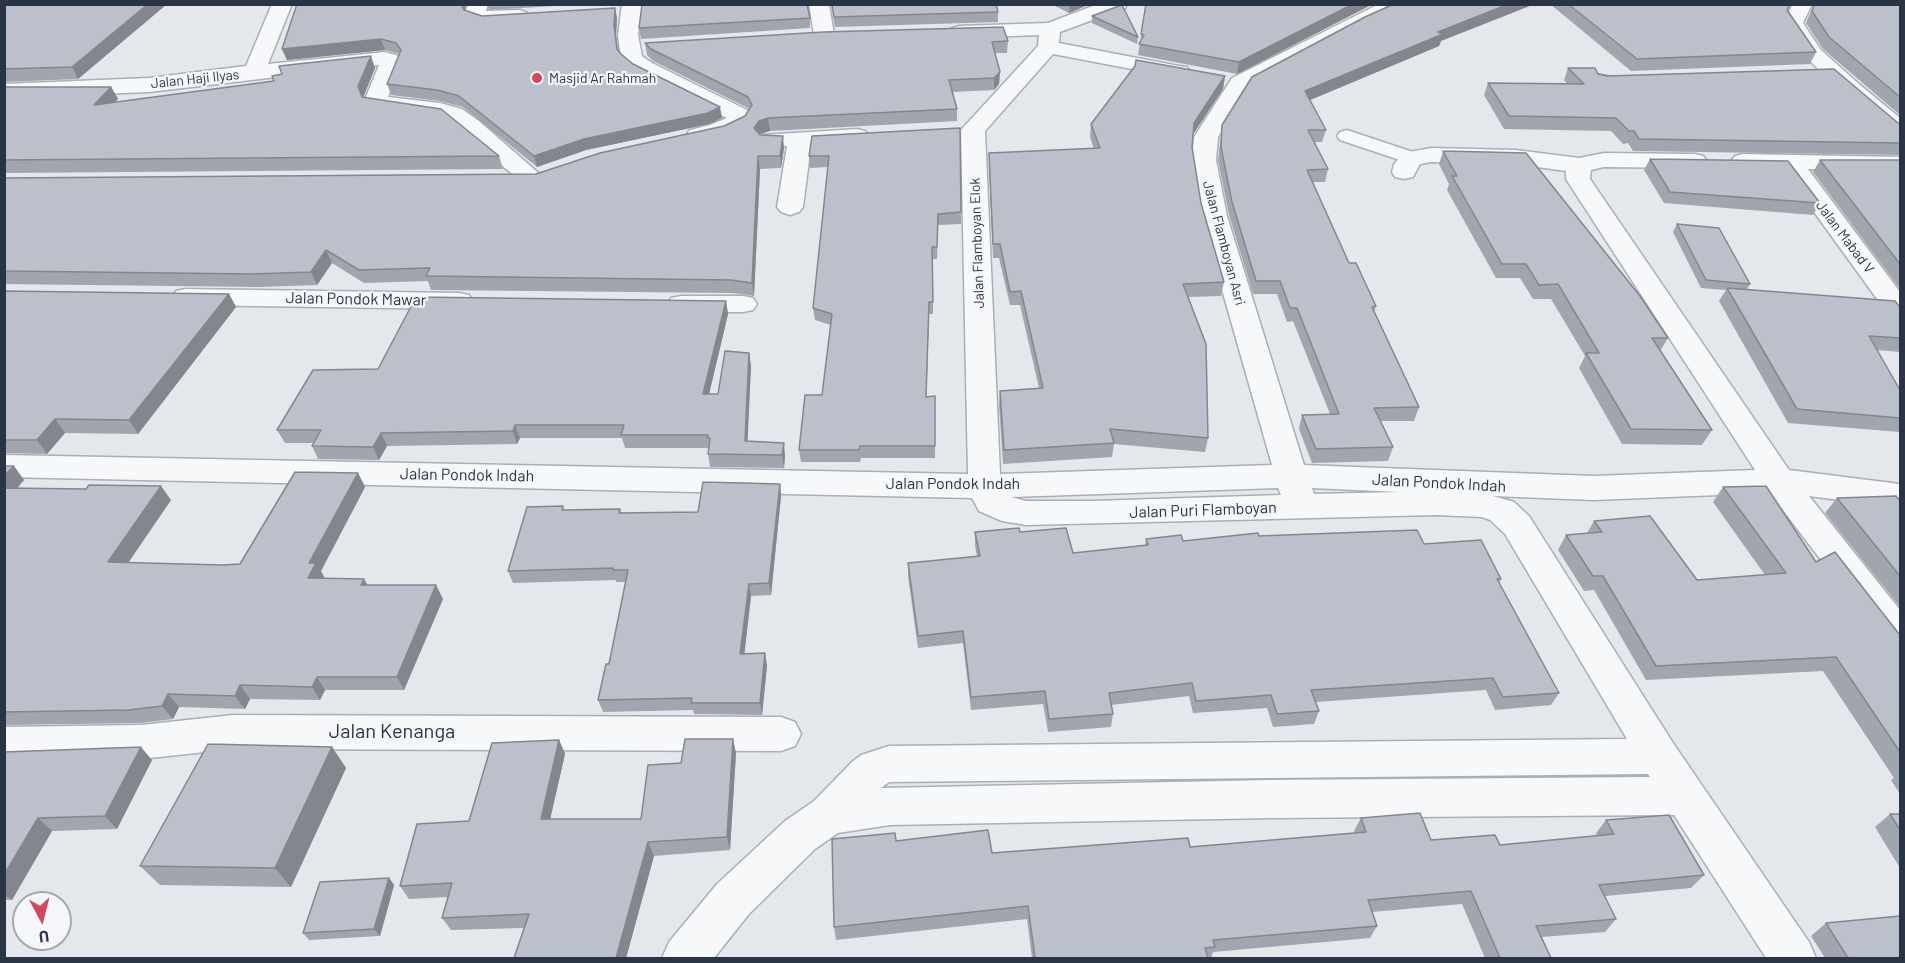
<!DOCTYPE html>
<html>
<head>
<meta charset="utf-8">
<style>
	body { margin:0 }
	#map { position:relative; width:1905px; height:963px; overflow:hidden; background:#e4e7ec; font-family:Barlow,sans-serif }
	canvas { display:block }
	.frame { position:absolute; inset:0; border:6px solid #2b3445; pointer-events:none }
	.north { position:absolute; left:12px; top:891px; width:60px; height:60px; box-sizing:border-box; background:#f4f6f9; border:2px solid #a4a8b1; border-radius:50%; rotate:173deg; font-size:16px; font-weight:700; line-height:24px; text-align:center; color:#2b3445 }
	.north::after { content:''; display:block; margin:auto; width:21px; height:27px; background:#d1495b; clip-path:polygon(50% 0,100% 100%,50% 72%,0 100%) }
</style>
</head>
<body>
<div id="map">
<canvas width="1905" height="963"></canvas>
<div class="frame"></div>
<div class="north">U</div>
</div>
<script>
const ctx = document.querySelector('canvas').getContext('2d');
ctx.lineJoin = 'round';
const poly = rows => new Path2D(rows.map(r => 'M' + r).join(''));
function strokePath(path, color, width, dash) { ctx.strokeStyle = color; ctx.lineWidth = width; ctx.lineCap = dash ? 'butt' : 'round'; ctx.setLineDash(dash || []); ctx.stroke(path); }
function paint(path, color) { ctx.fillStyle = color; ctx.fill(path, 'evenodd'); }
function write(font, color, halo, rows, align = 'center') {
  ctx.font = font + ' Barlow,sans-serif'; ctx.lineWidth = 4.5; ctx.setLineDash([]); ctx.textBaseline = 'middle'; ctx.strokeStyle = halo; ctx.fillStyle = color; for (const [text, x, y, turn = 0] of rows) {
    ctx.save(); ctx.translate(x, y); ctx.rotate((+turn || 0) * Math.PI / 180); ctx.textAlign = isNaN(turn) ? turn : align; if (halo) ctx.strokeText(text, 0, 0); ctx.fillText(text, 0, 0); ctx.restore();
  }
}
const service = poly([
	[1347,130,1419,154,1422,158,1419,162,1412,164,1340,140,1337,136,1340,132,1347,130]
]);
const minor = poly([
	[272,4,292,4,268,64,385,52,399,56,403,60,388,97,440,103,462,109,479,121,544,178,541,183,532,185,523,183,446,119,369,108,365,99,379,65,149,92,4,98,4,84,149,78,246,66,272,4],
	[468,4,488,4,486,11,519,10,526,12,529,16,526,20,519,22,479,23,472,21,465,13,468,4],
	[622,4,642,4,638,35,642,56,652,63,749,111,752,116,745,127,717,138,698,142,690,140,686,135,690,130,710,125,727,118,636,73,625,63,621,59,618,35,622,4],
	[809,4,829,4,834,35,831,39,817,39,814,35,809,4],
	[1098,4,1127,4,1125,8,1060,32,1059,43,1179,66,1187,67,1190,72,1187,77,1179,78,1053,54,985,131,1000,474,1272,465,1201,216,1192,160,1194,137,1232,78,1379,4,1405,4,1403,8,1361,27,1248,87,1218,137,1216,160,1227,216,1304,465,1593,476,1755,470,1566,179,1566,171,1516,164,1431,162,1420,164,1413,177,1404,179,1395,177,1392,172,1394,164,1404,153,1431,148,1516,150,1579,158,1604,153,1695,154,1703,156,1707,161,1703,166,1695,168,1604,167,1591,170,1590,179,1789,470,1900,484,1900,508,1809,496,1900,610,1900,651,1887,647,1770,493,1593,500,1493,496,1514,502,1529,516,1673,743,1809,942,1816,958,1766,958,1674,815,1271,818,890,825,838,833,815,849,749,914,714,958,662,958,669,942,717,884,785,821,814,801,852,762,861,755,889,746,1627,739,1505,534,1490,520,1482,517,1436,515,1026,525,1002,521,979,511,972,498,4,477,4,455,968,474,961,130,1038,46,1039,35,959,38,952,36,949,32,952,28,959,26,1048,23,1098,4],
	[1278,488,1281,495,1093,501,1026,501,1011,497,1278,488],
	[1312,488,1399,492,1314,494,1312,488],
	[1648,774,1650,777,1271,780,881,788,889,782,1648,774],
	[1793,4,1812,4,1803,23,1821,50,1859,84,1900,118,1900,136,1892,134,1843,94,1807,58,1783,23,1793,4],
	[857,129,865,131,869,136,865,141,811,145,803,207,799,212,790,215,781,212,777,207,787,146,762,145,758,140,762,135,857,129],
	[1743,154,1900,157,1900,171,1808,169,1900,292,1900,319,1890,317,1783,169,1735,166,1731,161,1735,156,1743,154],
	[186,289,459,293,469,295,473,301,469,307,459,309,186,305,176,303,172,297,176,291,186,289],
	[681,296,743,296,753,298,757,304,753,310,743,312,681,312,671,310,667,304,671,298,681,296],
	[233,715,781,717,795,722,801,734,795,746,781,751,233,749,141,759,4,763,4,727,141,725,233,715]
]);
const wall = poly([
	[4,4,167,4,78,79,4,82],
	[297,4,466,4,465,10,482,16,617,18,616,35,618,50,621,54,633,64,722,118,709,124,586,150,537,167,463,107,440,101,391,95,387,84,400,54,385,50,287,60,282,49],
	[487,4,588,4,489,10],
	[831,4,996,4,998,12,998,22,835,27],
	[1051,4,1090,4,1069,13],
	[1146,4,1373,4,1237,74,1138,55],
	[1550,4,1790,4,1787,11,1816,52,1810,64,1631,71],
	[1814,4,1900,4,1900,115,1823,49,1806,23],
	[1092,16,1138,37,1137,44,1092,23],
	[810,18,810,28,641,39,639,28],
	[1008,41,1007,53,995,53,1000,72,999,84,994,90,952,92,957,109,957,121,770,131,760,134,784,148,781,168,760,169,754,296,733,293,431,290,428,281,364,283,332,263,317,285,259,287,4,284,4,178,536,174,724,126,745,116,750,109,653,61,647,55,645,43],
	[1441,41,1439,46,1310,100,1326,130,1322,142,1314,142,1328,169,1325,182,1312,182,1349,263,1376,306,1374,312,1419,407,1414,421,1381,421,1393,447,1388,461,1312,463,1299,429,1302,415,1330,414,1293,321,1287,322,1277,294,1253,294,1229,215,1218,160,1222,125],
	[375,68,363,97,499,156,503,169,4,173,4,87,111,87,118,99,115,102],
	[1568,68,1900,124,1900,155,1633,151,1628,143,1623,144,1611,131,1504,129,1484,95,1488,83,1567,84,1564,80],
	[1225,76,1223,89,1193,134,1192,147,1201,203,1224,282,1221,296,1188,297,1208,438,1205,452,1114,444,1112,457,1003,464,999,405,1000,391,1039,388,1020,305,1010,305,999,258,993,258,989,166,989,153,1094,149,1090,137,1091,124],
	[960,128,961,224,938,225,937,259,933,259,933,314,929,314,926,397,935,396,935,458,861,458,860,462,801,462,799,450,822,395,831,325,815,320,813,308,828,167,810,168,809,156],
	[1443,151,1668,338,1660,351,1712,430,1702,445,1622,444,1579,368,1585,356,1551,299,1533,299,1520,278,1496,278,1447,190,1449,184,1439,164],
	[1650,159,1820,203,1813,215,1664,203,1644,170],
	[1820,160,1900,160,1900,289,1813,172],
	[1677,224,1750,284,1747,289,1900,306,1900,352,1877,350,1900,390,1900,432,1788,423,1719,301,1726,290,1701,288,1673,232],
	[4,291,229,294,236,307,138,434,65,433,47,454,4,453],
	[726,301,728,314,709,394,718,394,749,353,751,366,747,441,785,456,784,468,710,467,708,454,709,448,625,448,622,438,520,438,517,444,387,446,379,460,318,459,312,446,314,443,285,443,277,430,378,369],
	[4,466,24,480,17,488,171,500,128,563,222,565,240,564,358,473,365,487,321,571,324,577,323,578,368,585,443,599,404,690,325,690,320,700,250,699,245,709,179,707,173,719,141,723,4,725],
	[780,484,781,496,771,595,751,596,744,654,767,665,762,715,694,714,693,710,603,712,598,700,609,664,626,582,616,582,616,580,513,583,508,571,563,506,564,510,620,509,621,513,698,512],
	[1723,487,1816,562,1900,634,1900,794,1891,780,1894,778,1823,671,1646,680,1594,590,1584,591,1558,550,1566,535,1587,533,1594,521,1697,580,1765,575,1713,502],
	[1837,498,1900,501,1900,607,1825,513],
	[975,532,1020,532,1073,553,1145,545,1146,539,1183,541,1259,536,1424,544,1501,579,1499,583,1559,693,1551,705,1495,710,1486,690,1316,702,1319,711,1314,724,1273,727,1267,708,1193,713,1189,696,1111,705,1113,714,1111,727,1048,732,1043,704,971,710,963,643,918,648,908,576,908,563,977,557,975,545],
	[559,740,565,754,550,819,641,819,681,763,736,753,730,850,654,856,626,958,514,958,524,928,451,930,442,918,448,897,409,899,400,886,469,821],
	[332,747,346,768,291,887,160,885,140,866],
	[4,752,152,760,117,829,52,831,12,900,4,900],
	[1890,814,1900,814,1900,868,1875,827],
	[1361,818,1431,840,1500,845,1597,836,1596,833,1606,820,1704,875,1691,888,1605,896,1616,919,1605,932,1542,937,1551,958,1485,958,1462,904,1372,912,1377,926,1370,938,1213,952,1211,958,1032,958,1027,919,836,940,834,927,896,841,992,853,1190,847,1355,833,1354,831],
	[389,878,394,885,380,936,309,940,303,933],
	[1826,923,1900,958,1825,958,1811,936]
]);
const shadedWall = poly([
	[148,4,167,4,78,79,72,67],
	[461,4,466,4,464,15],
	[1070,4,1090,4,1069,13],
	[1353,4,1373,4,1237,74,1239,62],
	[1509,4,1535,4,1441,41,1439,46,1303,103,1305,91,1438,32],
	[615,8,617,18,616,35,619,59,614,25],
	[381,39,385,50,287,60,282,49],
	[371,56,375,68,363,98,358,86],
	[1000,72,999,84,994,90,994,78],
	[1225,76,1223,89,1192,136,1194,123],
	[111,87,118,99,101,117,94,105],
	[720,107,722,118,709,124,586,150,537,167,534,156,584,139],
	[768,118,770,131,760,134,756,140,754,128,759,121],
	[783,136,784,148,781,168,780,156],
	[758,156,760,169,754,296,752,283],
	[326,250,332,263,317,285,311,272],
	[229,294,236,307,138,434,129,420],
	[726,301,728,314,706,407,703,394],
	[929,302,929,314,926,409,926,397],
	[749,353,751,366,747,454,745,441],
	[55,419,65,433,47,454,37,440],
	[515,425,520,438,517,444,513,431],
	[381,433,387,446,379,460,373,447],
	[784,443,785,456,784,468,782,455],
	[14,466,24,480,6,501,4,500,4,476],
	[358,473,365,487,321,571,324,577,317,591,308,578,309,563],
	[780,484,781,496,771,595,769,583],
	[161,486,171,500,119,576,108,562],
	[364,579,372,592,361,585],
	[749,584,751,596,743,666,740,654],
	[436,585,443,599,404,690,397,677],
	[765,653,767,665,762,715,760,703],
	[317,677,325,690,320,700,312,687],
	[240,685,250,699,245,709,235,696],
	[168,694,179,707,173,719,162,706],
	[733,739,736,753,730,850,727,837],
	[559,740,565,754,547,833,541,819],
	[141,747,152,760,117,829,105,816],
	[332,747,346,768,291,887,275,868],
	[38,818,52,831,12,900,4,895,4,875],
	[648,842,654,856,626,958,616,958],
	[389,878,394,885,380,936,374,929]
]);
const building = poly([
	[4,4,148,4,72,67,4,69,4,4],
	[297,4,461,4,464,10,482,16,615,8,614,25,617,49,621,54,633,64,720,107,708,113,584,139,534,156,459,96,437,90,387,84,401,50,396,43,381,39,282,49,297,4],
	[642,4,807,4,810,18,639,28,642,4],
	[832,4,996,4,998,12,834,17,832,4],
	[1146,4,1353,4,1239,62,1139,44,1144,35,1141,34,1146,4],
	[1394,4,1509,4,1438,32,1443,34,1305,91,1326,130,1308,130,1328,169,1307,170,1349,263,1356,263,1376,306,1372,307,1419,407,1374,408,1393,447,1316,449,1302,415,1339,414,1297,308,1290,308,1280,281,1256,281,1232,202,1221,147,1222,125,1252,77,1365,17,1394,4],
	[1568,4,1790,4,1787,10,1816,52,1637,59,1568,4],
	[1815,4,1900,4,1900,97,1829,37,1812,11,1815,4],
	[1122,5,1138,37,1092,16,1122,5],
	[1003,27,1008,41,992,42,1000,72,994,78,949,80,957,109,768,118,759,121,754,128,760,135,783,136,780,156,758,156,752,283,731,280,426,276,430,268,359,270,326,250,311,272,252,274,4,271,4,178,536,174,600,153,724,126,745,116,752,105,748,97,651,49,645,43,823,32,1003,27],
	[371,56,358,86,362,97,441,109,499,156,4,160,4,87,111,87,94,105,274,81,272,76,282,74,279,66,371,56],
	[1136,60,1225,76,1194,123,1192,147,1201,203,1224,282,1183,284,1206,344,1208,438,1110,429,1114,443,1004,450,1000,391,1043,388,1021,291,1010,292,1000,244,993,244,989,153,1100,148,1091,124,1135,66,1136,60],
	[1568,68,1595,68,1598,74,1608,76,1834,69,1898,123,1900,124,1900,143,1639,139,1634,131,1629,131,1616,118,1509,116,1488,83,1584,84,1568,68],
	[960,128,961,212,938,214,937,247,932,247,933,302,929,302,926,397,935,396,935,446,860,446,859,450,799,450,805,395,822,395,832,314,813,308,829,156,809,156,812,136,960,128],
	[1443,151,1526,153,1640,296,1668,338,1652,338,1712,430,1631,429,1586,353,1599,353,1558,284,1539,285,1526,264,1502,264,1452,176,1457,176,1443,151],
	[1650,159,1788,161,1820,203,1670,192,1650,159],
	[1820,160,1900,160,1900,264,1820,160],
	[1677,224,1719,228,1750,284,1706,280,1677,224],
	[1727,288,1895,301,1899,306,1900,306,1900,338,1869,336,1900,390,1900,418,1797,409,1727,288],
	[4,291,229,294,129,420,55,419,37,440,4,440,4,291],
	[416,297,726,301,703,394,718,394,725,351,749,353,745,441,784,443,782,455,708,454,710,438,707,438,708,435,621,435,624,425,515,425,513,431,381,433,373,447,312,446,321,430,277,430,313,370,378,369,416,297],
	[4,466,14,466,4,476,4,466],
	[295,472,358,473,309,563,316,563,308,578,364,579,361,585,436,585,397,677,317,677,312,687,240,685,235,696,168,694,162,706,129,710,4,712,4,488,86,489,89,485,161,486,108,562,222,565,240,564,295,472],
	[703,482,780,484,769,583,749,584,740,654,765,653,760,703,691,703,692,698,598,700,606,664,609,664,628,570,613,570,613,568,508,571,527,507,563,506,562,510,620,509,619,513,698,512,703,482],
	[1766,486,1816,562,1835,552,1899,634,1900,634,1900,752,1836,657,1656,666,1603,576,1593,576,1566,535,1602,532,1594,521,1650,516,1697,580,1786,573,1723,487,1766,486],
	[1896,496,1900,501,1900,576,1837,498,1896,496],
	[1019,528,1020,532,1066,528,1073,553,1148,545,1146,539,1181,535,1183,541,1258,533,1259,536,1417,530,1424,544,1481,540,1501,579,1497,579,1559,693,1503,697,1493,678,1311,690,1319,711,1277,714,1271,695,1196,701,1192,683,1109,693,1113,714,1049,719,1045,691,971,697,963,631,918,636,908,563,980,556,975,532,1019,528],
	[685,739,733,739,727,837,648,842,616,958,514,958,529,914,442,918,452,883,400,886,417,824,469,821,492,743,559,740,541,819,641,819,648,765,681,763,685,739],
	[208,744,332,747,275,868,140,866,208,744],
	[141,747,105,816,38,818,4,875,4,752,141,747],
	[1420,813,1431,840,1495,835,1500,845,1614,834,1606,820,1669,815,1704,875,1599,885,1616,919,1536,926,1551,958,1500,958,1471,891,1368,900,1377,926,1213,940,1215,947,1205,948,1208,958,1035,958,1028,906,834,927,832,839,895,833,896,841,988,830,992,853,1188,838,1190,847,1366,832,1361,818,1420,813],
	[1890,814,1900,814,1900,830,1890,814],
	[389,878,374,929,303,933,320,882,389,878],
	[1900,916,1900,958,1848,958,1826,923,1900,916]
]);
const markers = [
	[537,78,6,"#d1495b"]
];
const farPoinames = [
	["Masjid Ar Rahmah",549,78]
];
const farStreetnames = [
	["Jalan Haji Ilyas",195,79,-6],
	["Jalan Mabad V",1845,237,53],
	["Jalan Flamboyan Elok",977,243,-92],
	["Jalan Flamboyan Asri",1224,243,75]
];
const streetNames = [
	["Jalan Pondok Mawar",356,299,1],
	["Jalan Pondok Indah",467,475,1],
	["Jalan Pondok Indah",1439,483,3],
	["Jalan Pondok Indah",953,484],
	["Jalan Puri Flamboyan",1203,510,-2]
];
const nearStreetnames = [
	["Jalan Kenanga",392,731]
];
strokePath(service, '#a9aeb7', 3);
strokePath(minor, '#a9aeb7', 3);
paint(service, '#f7f8fa');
paint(minor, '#f7f8fa');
paint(wall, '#a1a5ae');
paint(shadedWall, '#83868d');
paint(building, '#bbc0ca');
strokePath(building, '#83868d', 1.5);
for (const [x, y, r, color] of markers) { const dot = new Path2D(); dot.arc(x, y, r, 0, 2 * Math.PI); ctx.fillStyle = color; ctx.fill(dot); strokePath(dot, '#f4f6f9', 2); }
write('14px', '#2b3445', '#f4f6f9', farPoinames, 'left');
write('14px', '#2b3445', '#f4f6f9', farStreetnames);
write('16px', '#2b3445', '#f4f6f9', streetNames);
write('20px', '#2b3445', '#f4f6f9', nearStreetnames);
</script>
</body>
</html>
